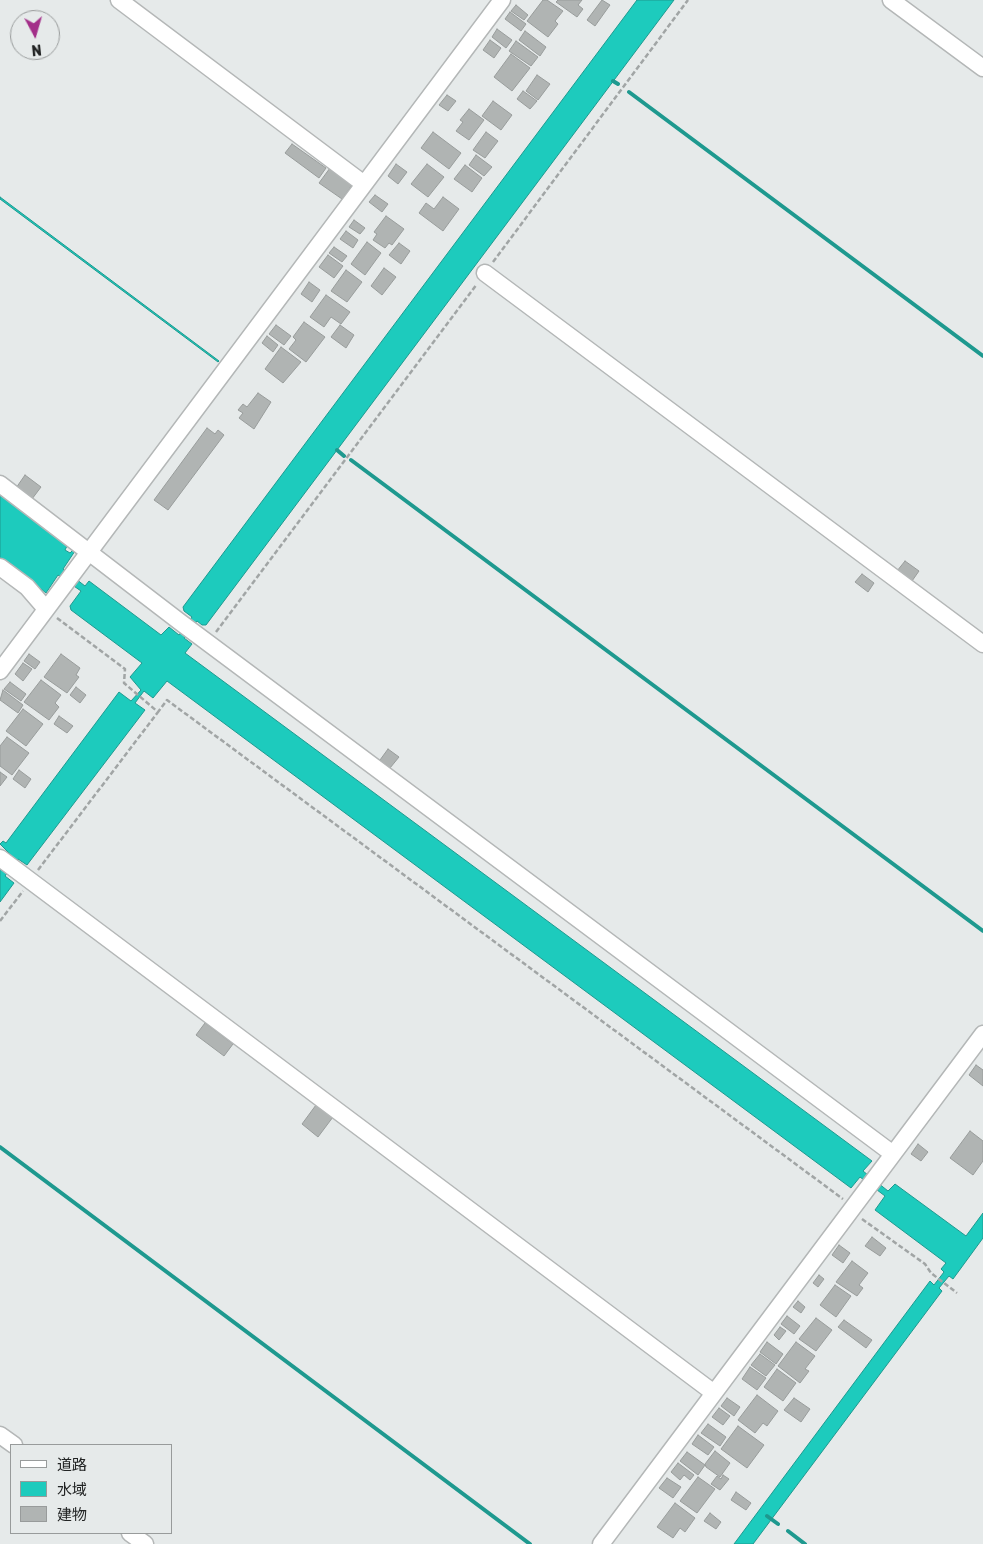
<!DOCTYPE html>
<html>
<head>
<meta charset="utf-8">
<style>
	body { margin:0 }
	#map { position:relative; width:983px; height:1544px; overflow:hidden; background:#e6eaea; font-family:Rubik,"Noto Sans JP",sans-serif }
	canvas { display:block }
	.legend { position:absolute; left:10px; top:1444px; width:162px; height:90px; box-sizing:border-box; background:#e6eaea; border:1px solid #989b9b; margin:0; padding:6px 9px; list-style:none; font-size:15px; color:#222424 }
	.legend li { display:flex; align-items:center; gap:10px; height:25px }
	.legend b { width:25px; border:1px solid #989b9b }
	.north { position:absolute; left:10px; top:10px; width:50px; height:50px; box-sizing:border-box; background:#e6eaea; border:1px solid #989b9b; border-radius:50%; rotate:174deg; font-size:14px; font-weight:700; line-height:20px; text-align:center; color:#222424 }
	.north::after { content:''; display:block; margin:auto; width:18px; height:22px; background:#a32f89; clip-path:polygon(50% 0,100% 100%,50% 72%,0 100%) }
</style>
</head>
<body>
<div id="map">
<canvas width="983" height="1544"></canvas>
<ul class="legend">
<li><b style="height:6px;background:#fff"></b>道路</li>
<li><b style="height:14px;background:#1dcbbd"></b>水域</li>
<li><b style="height:14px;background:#b0b4b3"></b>建物</li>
</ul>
<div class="north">N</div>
</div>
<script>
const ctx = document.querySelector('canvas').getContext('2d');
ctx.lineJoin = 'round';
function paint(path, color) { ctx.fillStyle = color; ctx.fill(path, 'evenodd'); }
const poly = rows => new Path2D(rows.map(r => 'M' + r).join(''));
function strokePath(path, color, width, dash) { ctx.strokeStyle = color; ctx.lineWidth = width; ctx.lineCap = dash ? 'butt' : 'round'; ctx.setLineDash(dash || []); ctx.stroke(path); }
const water = poly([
	[637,0,674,0,206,625,202,625,197,621,184,638,192,644,185,653,872,1161,863,1171,888,1191,895,1184,966,1236,983,1213,983,1238,953,1279,949,1276,939,1288,942,1291,753,1544,734,1544,930,1281,934,1285,944,1272,941,1269,946,1263,875,1210,885,1196,860,1177,851,1188,167,681,153,698,144,691,135,703,145,710,27,865,18,859,5,876,14,883,0,902,0,870,11,855,0,844,3,841,6,843,119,692,131,701,141,690,130,677,142,663,71,610,70,606,81,591,58,575,46,593,41,589,38,591,0,560,0,495,68,544,65,550,70,553,73,550,75,551,63,569,85,586,89,581,161,635,169,627,179,635,192,617,184,611,183,607,637,0],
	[0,197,219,361,218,362,0,199,0,197]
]);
const stream = poly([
	[613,81,618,84],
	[629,92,983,356],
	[337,450,344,456],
	[351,460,983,931],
	[0,1147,530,1544],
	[767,1516,778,1524],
	[788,1531,805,1544]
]);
const building = poly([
	[543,0,547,0,563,11,555,21,558,24,548,37,527,21,543,0],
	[558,0,582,0,578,5,583,9,577,17,556,2,558,0],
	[602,0,610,5,595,26,587,20,602,0],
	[516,5,528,15,524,20,511,11,516,5],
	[510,12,526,24,521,31,505,19,510,12],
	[497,29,512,40,506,48,492,37,497,29],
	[525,31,546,47,540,56,519,40,525,31],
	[490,40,501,48,494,58,483,50,490,40],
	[516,41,538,57,531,66,509,51,516,41],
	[511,54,530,68,512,91,494,77,511,54],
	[537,75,550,84,538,100,526,91,537,75],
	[523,91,537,101,530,109,517,99,523,91],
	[447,95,456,101,448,111,439,105,447,95],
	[493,101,512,115,501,130,482,116,493,101],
	[469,109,484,120,469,140,456,131,463,122,460,120,469,109],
	[433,132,461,153,449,169,421,148,433,132],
	[486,132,498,141,485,158,473,150,486,132],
	[292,144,326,168,319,178,285,153,292,144],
	[476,155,492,167,484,176,469,165,476,155],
	[396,164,407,172,398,184,388,176,396,164],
	[427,164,444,177,428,197,411,184,427,164],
	[465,165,482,178,472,192,454,179,465,165],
	[330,168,352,185,342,199,319,183,330,168],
	[375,195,388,204,382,212,369,202,375,195],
	[443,197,459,209,443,231,419,213,426,203,434,209,443,197],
	[386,216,404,229,392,245,389,243,385,248,373,240,377,234,374,232,386,216],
	[354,220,365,228,360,234,349,227,354,220],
	[346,231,358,240,353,248,340,239,346,231],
	[367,242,381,253,365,275,351,264,367,242],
	[399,243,410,251,401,264,389,255,399,243],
	[334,247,347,256,342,262,329,253,334,247],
	[328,255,343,266,334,278,319,267,328,255],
	[384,268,396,277,382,295,371,286,384,268],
	[346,270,362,282,347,302,331,291,346,270],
	[309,282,320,290,312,302,301,294,309,282],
	[326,295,350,312,341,324,331,317,324,327,310,317,326,295],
	[304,322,325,337,306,362,289,349,296,340,293,337,304,322],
	[276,325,291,336,284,345,269,334,276,325],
	[340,325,354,335,346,348,331,337,340,325],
	[267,336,278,345,273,352,262,343,267,336],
	[281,347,301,362,283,383,265,369,281,347],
	[258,393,271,402,254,429,239,418,243,413,238,410,243,404,247,407,258,393],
	[207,428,215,434,218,430,224,435,168,510,154,500,207,428],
	[25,475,41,487,32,499,16,488,25,475],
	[905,561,919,571,912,581,897,571,905,561],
	[862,574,874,583,868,592,855,582,862,574],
	[29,654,40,662,35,669,24,661,29,654],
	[61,654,80,668,76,675,79,677,67,693,44,677,61,654],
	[23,663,32,669,23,681,15,674,23,663],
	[41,680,61,695,55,703,59,707,49,720,24,702,41,680],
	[10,682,26,694,21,701,4,689,10,682],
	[76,687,86,695,80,703,70,695,76,687],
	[3,690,23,705,18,713,0,700,3,690],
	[23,709,43,724,26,746,6,731,23,709],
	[59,716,73,726,67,733,54,724,59,716],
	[7,737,29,753,12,775,0,766,0,746,7,737],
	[388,749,399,757,390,768,380,760,388,749],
	[19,770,31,779,25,788,13,779,19,770],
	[0,772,7,777,0,786,0,772],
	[205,1023,233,1044,224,1056,196,1035,205,1023],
	[976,1065,983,1070,983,1086,969,1075,976,1065],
	[316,1105,333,1117,318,1137,302,1124,316,1105],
	[970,1131,983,1141,983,1161,973,1175,950,1158,970,1131],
	[918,1144,928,1152,921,1161,911,1154,918,1144],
	[872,1237,886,1248,880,1256,865,1246,872,1237],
	[839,1245,850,1253,843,1263,832,1255,839,1245],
	[852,1261,868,1273,859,1285,863,1288,857,1296,836,1282,852,1261],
	[819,1275,824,1279,818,1287,813,1283,819,1275],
	[835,1285,851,1296,836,1317,820,1305,835,1285],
	[798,1301,805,1307,801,1313,793,1307,798,1301],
	[787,1316,800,1326,794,1334,781,1324,787,1316],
	[816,1318,832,1330,816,1351,799,1339,816,1318],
	[844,1320,872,1340,866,1348,838,1327,844,1320],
	[780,1327,786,1331,779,1340,774,1335,780,1327],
	[767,1342,783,1354,776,1364,760,1352,767,1342],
	[796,1342,815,1356,805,1369,809,1371,800,1383,778,1366,796,1342],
	[760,1354,775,1365,766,1376,751,1365,760,1354],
	[750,1367,766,1378,757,1390,742,1379,750,1367],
	[777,1369,796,1383,783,1401,764,1387,777,1369],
	[757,1395,778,1411,767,1426,763,1423,755,1433,738,1420,757,1395],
	[727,1398,740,1407,734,1416,721,1406,727,1398],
	[794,1398,810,1409,801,1422,784,1410,794,1398],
	[719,1408,730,1416,723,1425,712,1417,719,1408],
	[708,1424,726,1437,720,1446,701,1433,708,1424],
	[738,1426,764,1445,747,1468,721,1449,738,1426],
	[698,1435,714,1447,708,1455,692,1444,698,1435],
	[715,1451,730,1463,720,1477,706,1467,705,1464,715,1451],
	[687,1452,705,1465,698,1475,680,1461,687,1452],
	[678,1463,694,1475,690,1480,684,1475,680,1480,671,1472,678,1463],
	[723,1475,729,1479,720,1490,711,1484,717,1476,721,1479,723,1475],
	[698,1477,715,1489,697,1513,680,1501,698,1477],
	[667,1478,681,1487,673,1498,659,1488,667,1478],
	[736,1492,751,1503,746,1510,731,1500,736,1492],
	[675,1503,695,1518,685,1532,680,1528,673,1538,657,1527,675,1503],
	[710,1513,721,1522,716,1529,704,1521,710,1513]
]);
const path = poly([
	[493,262,688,0],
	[57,618,125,669,124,683,158,712,167,700,843,1199],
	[216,632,477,284],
	[38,870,158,712],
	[0,921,23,891],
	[862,1219,925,1264,931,1273,957,1293]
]);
const minor = poly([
	[119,0,364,184],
	[891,0,983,68],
	[485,273,983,644],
	[0,484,180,622,893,1154],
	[0,567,27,587,46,609],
	[0,671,502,0],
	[0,858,714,1393],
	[0,1435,14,1445],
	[130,1533,145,1544],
	[601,1544,983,1034]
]);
paint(water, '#1dcbbd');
strokePath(water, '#1e998f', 1);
strokePath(stream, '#1e998f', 4);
paint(building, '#b0b4b3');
strokePath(building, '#989c9b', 1);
strokePath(minor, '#b4b7b7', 19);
strokePath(path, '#a1a5a5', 2.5, [5, 2.5]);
strokePath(minor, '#fff', 16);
</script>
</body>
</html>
